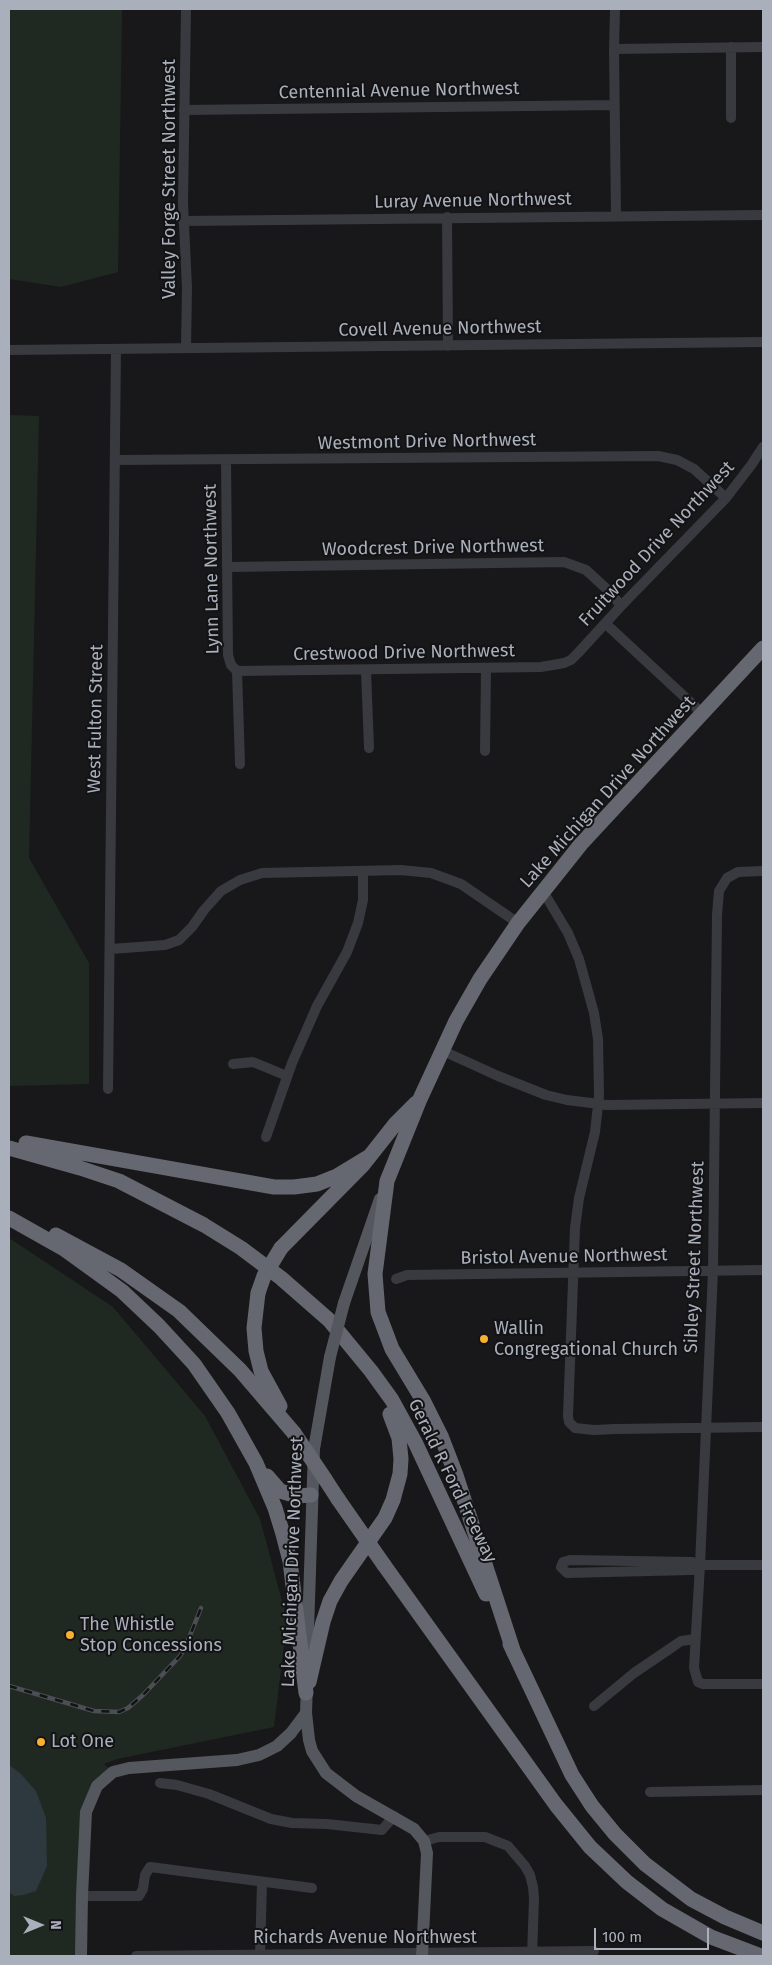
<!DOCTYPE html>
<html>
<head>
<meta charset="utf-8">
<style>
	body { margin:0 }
	#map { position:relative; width:772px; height:1965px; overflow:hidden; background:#18181a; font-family:"Fira Sans",sans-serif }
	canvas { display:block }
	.frame { position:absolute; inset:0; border:10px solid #aab0bb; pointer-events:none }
	.north { position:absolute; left:15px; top:1900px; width:50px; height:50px; -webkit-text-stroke:4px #131315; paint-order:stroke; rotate:90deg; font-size:14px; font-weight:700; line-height:20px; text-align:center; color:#aab0bb }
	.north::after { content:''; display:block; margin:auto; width:18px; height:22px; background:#aab0bb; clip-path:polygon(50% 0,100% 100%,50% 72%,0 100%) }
	.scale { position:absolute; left:594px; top:1928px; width:115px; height:22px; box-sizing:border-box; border:2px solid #aab0bb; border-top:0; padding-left:6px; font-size:15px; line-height:18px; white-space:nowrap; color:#aab0bb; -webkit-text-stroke:4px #131315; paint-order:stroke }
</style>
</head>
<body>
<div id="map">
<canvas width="772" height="1965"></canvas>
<div class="frame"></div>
<div class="north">N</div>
<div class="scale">100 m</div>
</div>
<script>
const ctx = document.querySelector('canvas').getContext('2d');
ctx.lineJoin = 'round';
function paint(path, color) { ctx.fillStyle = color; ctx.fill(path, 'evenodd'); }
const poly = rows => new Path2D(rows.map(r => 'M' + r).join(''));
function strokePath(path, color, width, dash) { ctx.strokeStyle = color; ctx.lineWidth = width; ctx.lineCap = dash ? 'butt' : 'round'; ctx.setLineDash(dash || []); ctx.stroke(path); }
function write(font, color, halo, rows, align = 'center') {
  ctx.font = font + ' "Fira Sans",sans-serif'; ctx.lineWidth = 4; ctx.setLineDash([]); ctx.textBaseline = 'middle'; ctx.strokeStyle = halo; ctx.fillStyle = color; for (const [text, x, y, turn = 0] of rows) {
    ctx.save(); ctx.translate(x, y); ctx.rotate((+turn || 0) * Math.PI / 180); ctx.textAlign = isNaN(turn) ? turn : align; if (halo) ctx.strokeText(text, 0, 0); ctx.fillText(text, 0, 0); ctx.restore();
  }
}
const green = poly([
	[9,9,122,9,118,272,61,287,9,279],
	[9,415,39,416,29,858,89,963,89,1084,9,1086],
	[9,1238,113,1307,205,1416,260,1519,287,1620,274,1727,117,1759,104,1764,113,1772,89,1803,81,1956,9,1956]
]);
const water = poly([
	[9,1765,20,1773,36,1791,46,1818,47,1866,36,1891,23,1895,14,1896,9,1892]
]);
const minor = poly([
	[186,9,183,203,187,288,186,348],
	[615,9,614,49,616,216],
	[614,49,763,47],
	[184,110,614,105],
	[731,118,731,47],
	[447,217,448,346],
	[183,221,763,215],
	[9,350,763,342],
	[115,460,658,456,677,460,694,469,726,498],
	[226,461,228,655,231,665,237,671,240,764],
	[228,567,564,562,586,570,610,592,621,606],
	[606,624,702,713],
	[366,670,369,748],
	[237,671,541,667,564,663,571,660,578,653,621,606,726,498,752,464,763,447],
	[485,751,486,668],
	[763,871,738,872,727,878,719,891,717,915,713,1271,700,1565,694,1668,698,1682,703,1684,763,1684],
	[543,891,568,933,579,959,594,1013,598,1039,599,1096,595,1132,579,1198,575,1228,568,1416,569,1422,575,1428,594,1430,615,1429,763,1427],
	[111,949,165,945,179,940,192,927,204,910,221,891,240,880,262,873,401,870,431,873,461,884,518,923],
	[441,1050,498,1076,546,1095,567,1100,607,1105,763,1103],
	[233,1064,253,1062,287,1076],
	[108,1089,116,349],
	[266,1137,292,1063,317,1006,347,952,358,923,363,900,363,871],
	[396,1279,407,1275,763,1270],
	[700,1565,692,1562,570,1560,563,1562,561,1567,567,1573,690,1570,695,1570,700,1565,763,1565],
	[594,1706,634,1673,668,1650,681,1641,695,1639],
	[160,1783,177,1785,209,1794,271,1819,292,1823,327,1824,382,1830,394,1816],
	[650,1792,763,1790],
	[424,1841,439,1837,485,1837,508,1846,525,1866,530,1875,533,1887,534,1898,532,1956],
	[82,1896,139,1896,143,1889,145,1875,150,1867,312,1888],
	[260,1955,262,1882],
	[136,1956,594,1951]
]);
const major = poly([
	[344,1303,380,1199],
	[307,1661,314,1449,330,1357],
	[307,1683,306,1713,309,1740,312,1751,326,1773,356,1796,414,1829,424,1841,427,1853,422,1956],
	[81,1956,82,1896,86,1812,97,1786,113,1772,129,1768,237,1760,259,1755,277,1746,291,1733,306,1713]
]);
const highway = poly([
	[26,1143,274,1187,294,1187,317,1184,337,1176,370,1156],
	[9,1148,80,1168,119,1181,204,1225,241,1248,281,1278,329,1320,371,1371,392,1400,415,1442,486,1594],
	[9,1218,64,1249,122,1291,159,1326,194,1364,228,1413,256,1463,275,1508,283,1534,290,1561,306,1693],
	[56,1235,121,1270,179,1311,240,1370,294,1433],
	[281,1248,362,1166,396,1123,416,1103],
	[258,1293,254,1328,256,1351,261,1371,280,1406],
	[267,1476,280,1491,297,1496,311,1495],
	[325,1479,338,1499],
	[384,1565,556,1805,590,1847,627,1882,662,1909,711,1937,761,1956],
	[510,1644,572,1775,592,1806,615,1834,645,1864,691,1899,725,1917,763,1933],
	[514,1653,456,1475,441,1436,424,1402,392,1349,378,1312,375,1274,387,1181,420,1099,456,1021,480,979,518,923,581,844,763,648],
	[309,1682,323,1622,330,1601,341,1581,385,1518,393,1500,400,1474,401,1459,399,1438,390,1414]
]);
const rail = poly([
	[9,1686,94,1711,119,1712,128,1708,143,1695,180,1656,185,1648,201,1608]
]);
const majorBridge = poly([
	[330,1357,344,1303]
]);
const highwayBridge = poly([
	[258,1293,264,1276,281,1248],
	[294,1433,325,1479],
	[338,1499,384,1565]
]);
const markers = [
	[484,1339,5,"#f8af32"],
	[70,1635,5,"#f8af32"],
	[41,1742,5,"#f8af32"]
];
const streetNames = [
	["Centennial Avenue Northwest",399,91,-1],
	["Valley Forge Street Northwest",170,179,-90],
	["Luray Avenue Northwest",473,201,-1],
	["Covell Avenue Northwest",440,329,-1],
	["Westmont Drive Northwest",427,442,-1],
	["Fruitwood Drive Northwest",657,544,-47],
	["Woodcrest Drive Northwest",433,548,-1],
	["Lynn Lane Northwest",212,569,-91],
	["Crestwood Drive Northwest",404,653,-1],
	["West Fulton Street",96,719,-89],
	["Lake Michigan Drive Northwest",608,792,-48],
	["Bristol Avenue Northwest",564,1257,-1],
	["Sibley Street Northwest",695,1257,-88],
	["Gerald R Ford Freeway",452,1481,64],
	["Lake Michigan Drive Northwest",293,1562,-88],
	["Richards Avenue Northwest",365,1938]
];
const poiNames = [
	["Wallin",494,1329],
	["Congregational Church",494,1350],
	["The Whistle",80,1625],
	["Stop Concessions",80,1646],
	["Lot One",51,1742]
];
paint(green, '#202921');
paint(water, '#2d383f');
strokePath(minor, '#393a40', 10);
strokePath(major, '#55575f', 12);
strokePath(highway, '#656871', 15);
strokePath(rail, '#4c4e55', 4.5);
strokePath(rail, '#131315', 2.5, [8]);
strokePath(majorBridge, '#55575f', 12);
strokePath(highwayBridge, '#656871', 15);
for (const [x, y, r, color] of markers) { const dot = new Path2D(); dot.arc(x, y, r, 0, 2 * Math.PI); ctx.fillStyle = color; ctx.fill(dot); strokePath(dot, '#131315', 2); }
write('18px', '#aab0bb', '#131315', streetNames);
write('18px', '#aab0bb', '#131315', poiNames, 'left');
</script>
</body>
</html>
